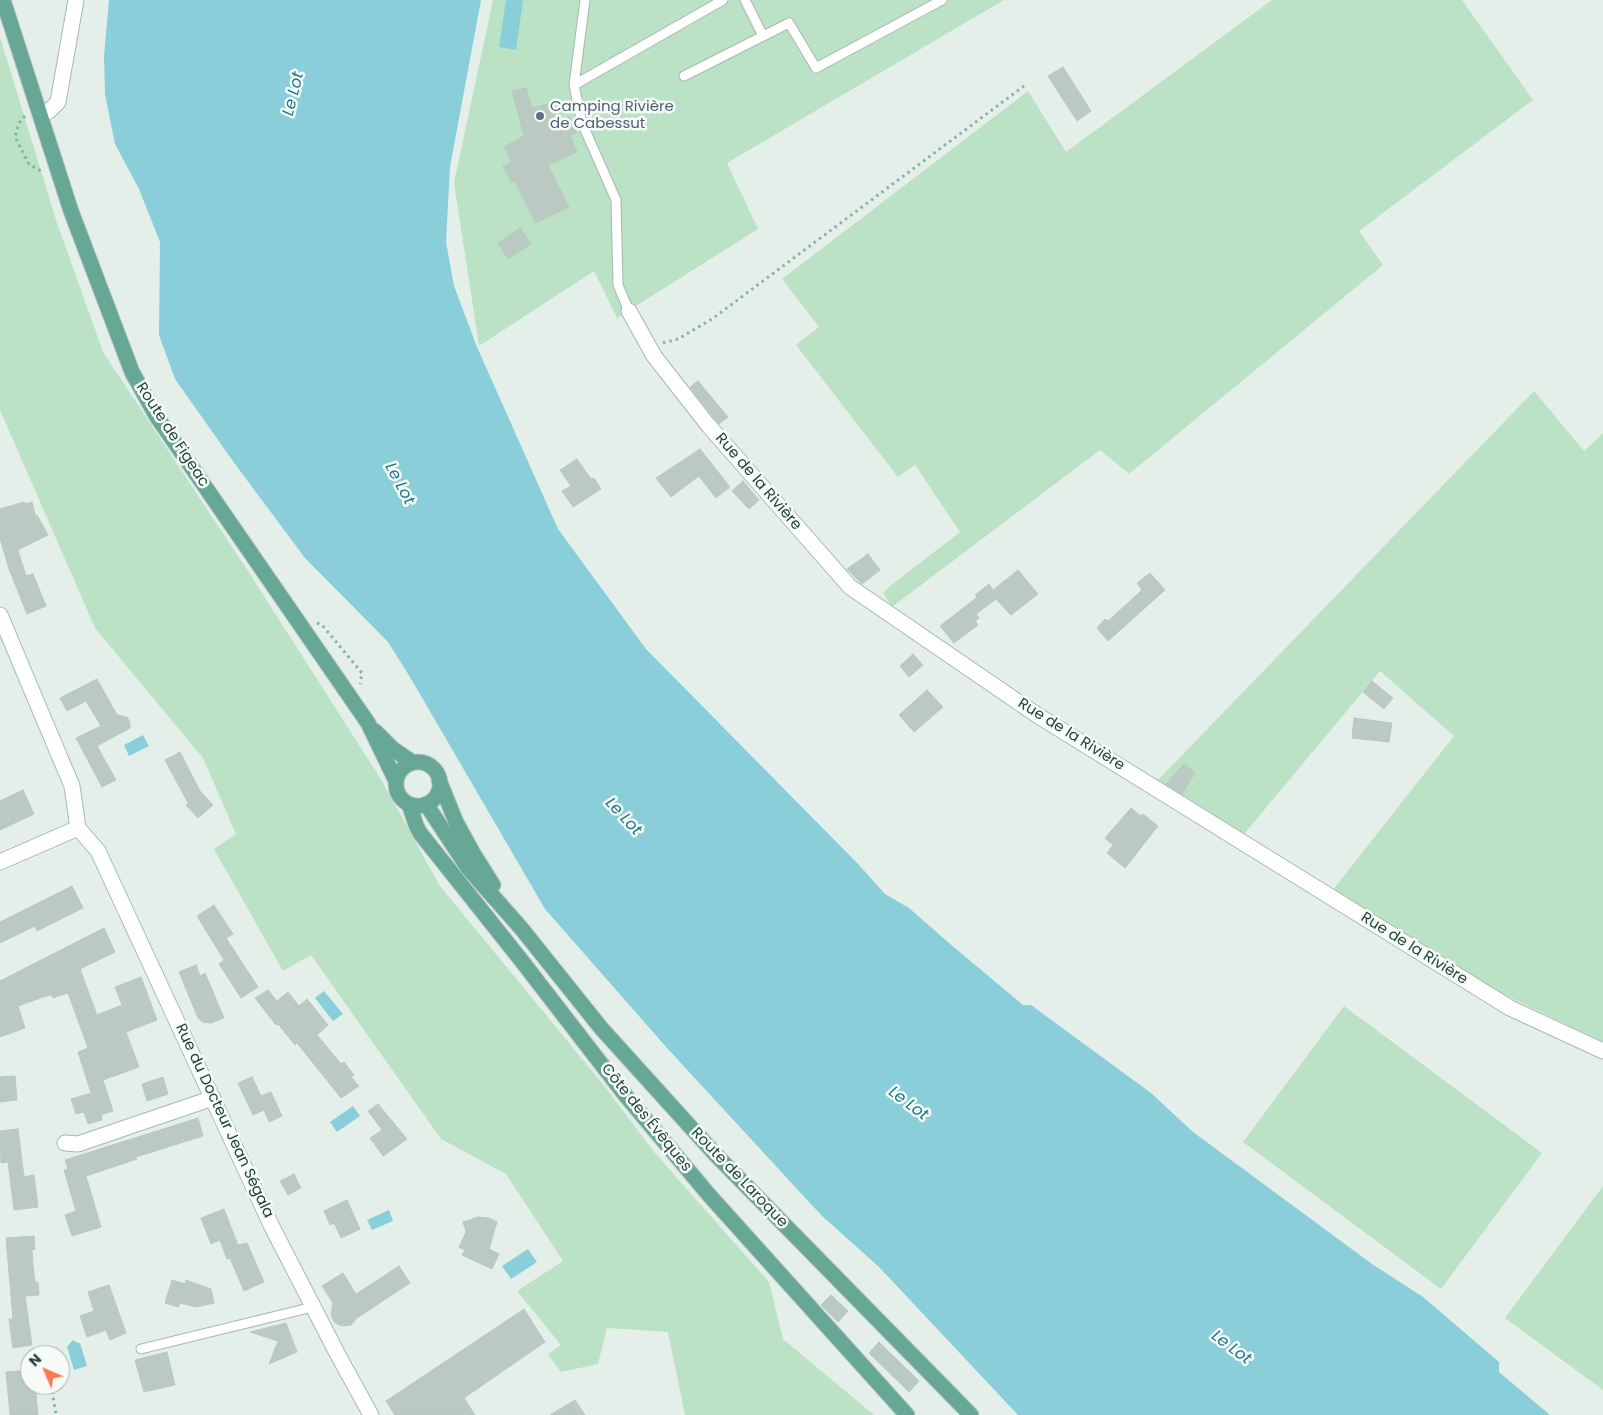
<!DOCTYPE html>
<html>
<head>
<meta charset="utf-8">
<style>
	body { margin:0 }
	#map { position:relative; width:1603px; height:1415px; overflow:hidden; background:#e5efea; font-family:Poppins,sans-serif }
	canvas { display:block }
	.north { position:absolute; left:20px; top:1345px; width:50px; height:50px; box-sizing:border-box; background:#f6fbf8; border:1px solid #a1b1ac; border-radius:50%; rotate:315deg; font-size:14px; font-weight:700; line-height:20px; text-align:center; color:#224339 }
	.north::after { content:''; display:block; margin:auto; width:18px; height:22px; background:#fc7955; clip-path:polygon(50% 0,100% 100%,50% 72%,0 100%) }
</style>
</head>
<body>
<div id="map">
<canvas width="1603" height="1415"></canvas>
<div class="north">N</div>
</div>
<script>
const ctx = document.querySelector('canvas').getContext('2d');
ctx.lineJoin = 'round';
function paint(path, color) { ctx.fillStyle = color; ctx.fill(path, 'evenodd'); }
const poly = rows => new Path2D(rows.map(r => 'M' + r).join(''));
function strokePath(path, color, width, dash) { ctx.strokeStyle = color; ctx.lineWidth = width; ctx.lineCap = dash ? 'butt' : 'round'; ctx.setLineDash(dash || []); ctx.stroke(path); }
function write(font, color, halo, rows, align = 'center') {
  ctx.font = font + ' Poppins,sans-serif'; ctx.lineWidth = 5; ctx.setLineDash([]); ctx.textBaseline = 'middle'; ctx.strokeStyle = halo; ctx.fillStyle = color; for (const [text, x, y, turn = 0] of rows) {
    ctx.save(); ctx.translate(x, y); ctx.rotate((+turn || 0) * Math.PI / 180); ctx.textAlign = isNaN(turn) ? turn : align; if (halo) ctx.strokeText(text, 0, 0); ctx.fillText(text, 0, 0); ctx.restore();
  }
}
const green = poly([
	[493,0,1004,0,727,163,758,229,617,318,594,271,479,346,454,183],
	[1272,0,1462,0,1533,100,1359,231,1383,265,1129,474,1100,450,892,607,883,593,890,586,960,532,915,465,898,477,796,345,819,327,782,279,1028,91,1066,152],
	[0,37,57,223,103,352,250,574,382,781,440,886,606,1088,655,1153,769,1282,783,1339,874,1415,685,1415,668,1332,607,1328,598,1364,561,1372,548,1354,561,1345,517,1291,563,1261,506,1174,441,1139,311,955,283,971,214,849,236,834,203,758,95,628,0,410],
	[1534,391,1584,451,1603,433,1603,1042,1503,994,1332,891,1454,736,1380,671,1244,834,1158,780],
	[1344,1006,1542,1153,1441,1289,1243,1142],
	[1603,1186,1603,1390,1505,1318]
]);
const water = poly([
	[109,0,481,0,450,167,446,242,454,286,477,347,558,529,646,649,860,866,885,894,909,908,949,943,1023,1005,1031,1005,1151,1093,1193,1132,1372,1264,1423,1297,1499,1362,1499,1372,1550,1415,1018,1415,879,1267,821,1215,667,1048,545,909,410,677,388,642,305,558,235,464,175,379,159,335,160,242,139,189,115,144,105,94,104,56],
	[506,0,523,0,516,50,499,47],
	[143,735,149,746,129,756,124,745],
	[324,991,343,1014,333,1021,315,998],
	[353,1106,360,1116,337,1132,330,1122],
	[389,1210,393,1221,372,1230,367,1220],
	[528,1249,537,1262,511,1279,502,1266],
	[73,1340,78,1343,80,1343,87,1366,74,1370,67,1347]
]);
const building = poly([
	[1063,67,1091,111,1077,121,1048,76,1063,67],
	[526,88,532,108,552,103,557,122,569,117,576,133,570,136,577,152,548,165,569,207,536,223,515,181,512,183,503,166,512,162,504,147,524,136,512,91,526,88],
	[520,228,531,244,508,259,498,243,520,228],
	[698,381,728,417,719,424,690,387,698,381],
	[700,449,730,487,716,498,699,476,671,497,656,478,700,449],
	[577,459,591,479,594,478,601,489,573,507,562,491,571,486,560,470,577,459],
	[743,481,759,500,749,509,732,491,743,481],
	[24,502,25,504,32,502,35,515,37,515,48,535,18,550,26,576,33,574,46,606,27,614,9,569,0,538,0,509,24,502],
	[868,554,880,570,862,584,847,569,868,554],
	[1018,570,1038,594,1011,615,996,599,976,614,979,618,975,621,978,625,954,643,940,626,971,602,977,597,975,595,989,584,993,590,1018,570],
	[1150,573,1165,590,1108,641,1097,628,1105,619,1108,621,1142,590,1137,583,1150,573],
	[913,654,923,665,909,677,900,666,913,654],
	[97,679,117,715,127,717,130,722,130,728,97,746,116,780,102,787,76,738,101,726,86,701,67,711,60,698,97,679],
	[1372,681,1393,698,1384,709,1363,692,1372,681],
	[927,690,943,707,914,732,899,715,927,690],
	[1354,718,1392,723,1389,742,1352,738,1354,718],
	[180,752,200,791,213,805,198,818,186,805,188,803,165,760,180,752],
	[1184,764,1195,773,1182,794,1166,784,1184,764],
	[23,790,34,814,0,830,0,801,23,790],
	[1131,808,1141,816,1143,814,1158,826,1125,868,1107,853,1113,845,1105,838,1131,808],
	[72,886,83,908,37,931,35,926,0,943,0,922,72,886],
	[214,905,233,934,226,938,258,987,241,998,219,964,224,960,197,916,214,905],
	[104,928,115,952,80,969,97,1015,122,1005,115,987,141,977,157,1020,126,1032,139,1067,103,1080,113,1111,101,1115,102,1120,88,1124,84,1112,76,1114,71,1099,91,1093,78,1052,88,1048,68,993,53,998,52,995,46,996,18,1006,25,1028,0,1037,0,981,104,928],
	[196,965,200,976,205,973,224,1018,211,1023,202,1022,198,1018,179,972,196,965],
	[268,990,277,1001,288,992,299,1006,307,999,328,1025,317,1035,341,1064,344,1062,354,1075,351,1077,359,1086,341,1098,297,1043,295,1045,278,1024,276,1025,255,998,268,990],
	[15,1076,17,1100,0,1102,0,1077,15,1076],
	[163,1077,168,1094,147,1101,142,1084,163,1077],
	[252,1077,261,1096,271,1092,282,1116,269,1122,264,1110,253,1115,238,1083,252,1077],
	[378,1104,407,1139,383,1156,370,1138,382,1130,368,1111,378,1104],
	[198,1118,203,1136,136,1157,137,1159,86,1176,101,1227,72,1236,65,1215,76,1211,64,1170,68,1169,65,1160,198,1118],
	[18,1129,24,1177,34,1175,38,1207,14,1210,8,1162,1,1163,0,1131,18,1129],
	[294,1174,301,1188,288,1195,280,1181,294,1174],
	[347,1200,360,1229,341,1238,334,1223,330,1225,324,1211,347,1200],
	[224,1209,238,1245,247,1243,264,1282,244,1291,230,1258,227,1259,220,1240,211,1244,201,1218,224,1209],
	[478,1217,489,1218,497,1222,489,1249,499,1254,492,1269,462,1255,465,1250,459,1247,466,1232,463,1222,478,1217],
	[34,1236,35,1249,32,1250,33,1265,35,1282,38,1282,39,1295,25,1296,32,1345,13,1348,9,1319,13,1319,6,1238,34,1236],
	[399,1266,410,1283,357,1318,351,1325,342,1326,335,1323,331,1315,333,1303,322,1286,343,1273,356,1294,399,1266],
	[172,1280,185,1284,186,1280,211,1289,214,1303,196,1307,180,1303,178,1307,165,1303,172,1280],
	[109,1285,126,1333,110,1340,106,1330,87,1337,80,1316,94,1311,88,1292,109,1285],
	[831,1295,848,1311,838,1322,821,1305,831,1295],
	[524,1309,545,1342,464,1398,475,1415,395,1415,386,1401,524,1309],
	[286,1323,297,1352,269,1364,278,1341,250,1332,286,1323],
	[879,1342,919,1381,909,1392,869,1353,879,1342],
	[167,1352,175,1385,144,1392,135,1360,167,1352],
	[30,1370,30,1385,35,1385,38,1415,10,1415,6,1372,30,1370],
	[575,1400,585,1415,550,1415,575,1400]
]);
const path = poly([
	[25,116,19,123,15,137,29,164,41,171],
	[663,343,678,339,712,319,1024,86],
	[317,623,322,625,362,673,360,684],
	[51,1385,56,1415]
]);
const lane = poly([
	[585,0,574,85,582,123,616,200,618,285,629,311],
	[745,0,763,36],
	[684,76,789,23,816,68,942,0],
	[574,85,723,0],
	[141,1349,313,1307]
]);
const street = poly([
	[41,115,49,111,58,102,76,0],
	[629,311,654,356,708,425,850,587,1037,715,1510,1008,1603,1051],
	[0,862,78,828],
	[65,1143,78,1144,213,1098]
]);
const secondary = poly([
	[0,615,72,786,78,828,98,851,272,1227,338,1355,371,1415]
]);
const primary = poly([
	[3,0,71,211,132,372,157,417,368,723,396,781],
	[375,731,393,749,412,762],
	'396 784a22 22 0 1 1 44 0a22 22 0 1 1-44 0Z',
	[439,780,456,822,473,853,493,885],
	[409,804,416,825,420,833,521,960,626,1096,709,1195,907,1415],
	[426,804,468,868,521,928,601,1028,715,1154,971,1415]
]);
const markers = [
	[540,116,5,"#5c6f8a"]
];
const serviceNames = [
	["Camping Rivière",550,107],
	["de Cabessut",550,124]
];
const streetNames = [
	["Route de Figeac",172,435,57],
	["Rue de la Rivière",758,482,49],
	["Rue de la Rivière",1071,735,32],
	["Rue de la Rivière",1414,949,32],
	["Côte des Évêques",646,1118,51],
	["Rue du Docteur Jean Ségala",224,1121,65],
	["Route de Laroque",739,1178,46]
];
const waterNames = [
	["Le Lot",294,94,-76],
	["Le Lot",399,484,62],
	["Le Lot",623,817,47],
	["Le Lot",908,1104,37],
	["Le Lot",1231,1348,37]
];
paint(green, '#bce2c5');
paint(water, '#89ced8');
paint(building, '#bacac3');
strokePath(building, '#b6c9c1', 1);
strokePath(lane, '#a7b8b1', 11);
strokePath(street, '#a7b8b1', 17);
strokePath(secondary, '#a2bcb2', 17);
strokePath(primary, '#c1cac8', 17);
strokePath(path, '#83b5a4', 3, [2.5, 4]);
strokePath(lane, '#fff', 9);
strokePath(street, '#fff', 15);
strokePath(secondary, '#fff', 15);
strokePath(primary, '#66a895', 15);
for (const [x, y, r, color] of markers) { const dot = new Path2D(); dot.arc(x, y, r, 0, 2 * Math.PI); ctx.fillStyle = color; ctx.fill(dot); strokePath(dot, '#f6fbf8', 2); }
write('15px', '#4e5e75', '#f6fbf8', serviceNames, 'left');
write('15px', '#224339', '#f6fbf8', streetNames);
write('italic 16px', '#167685', '#f6fbf8', waterNames);
</script>
</body>
</html>
